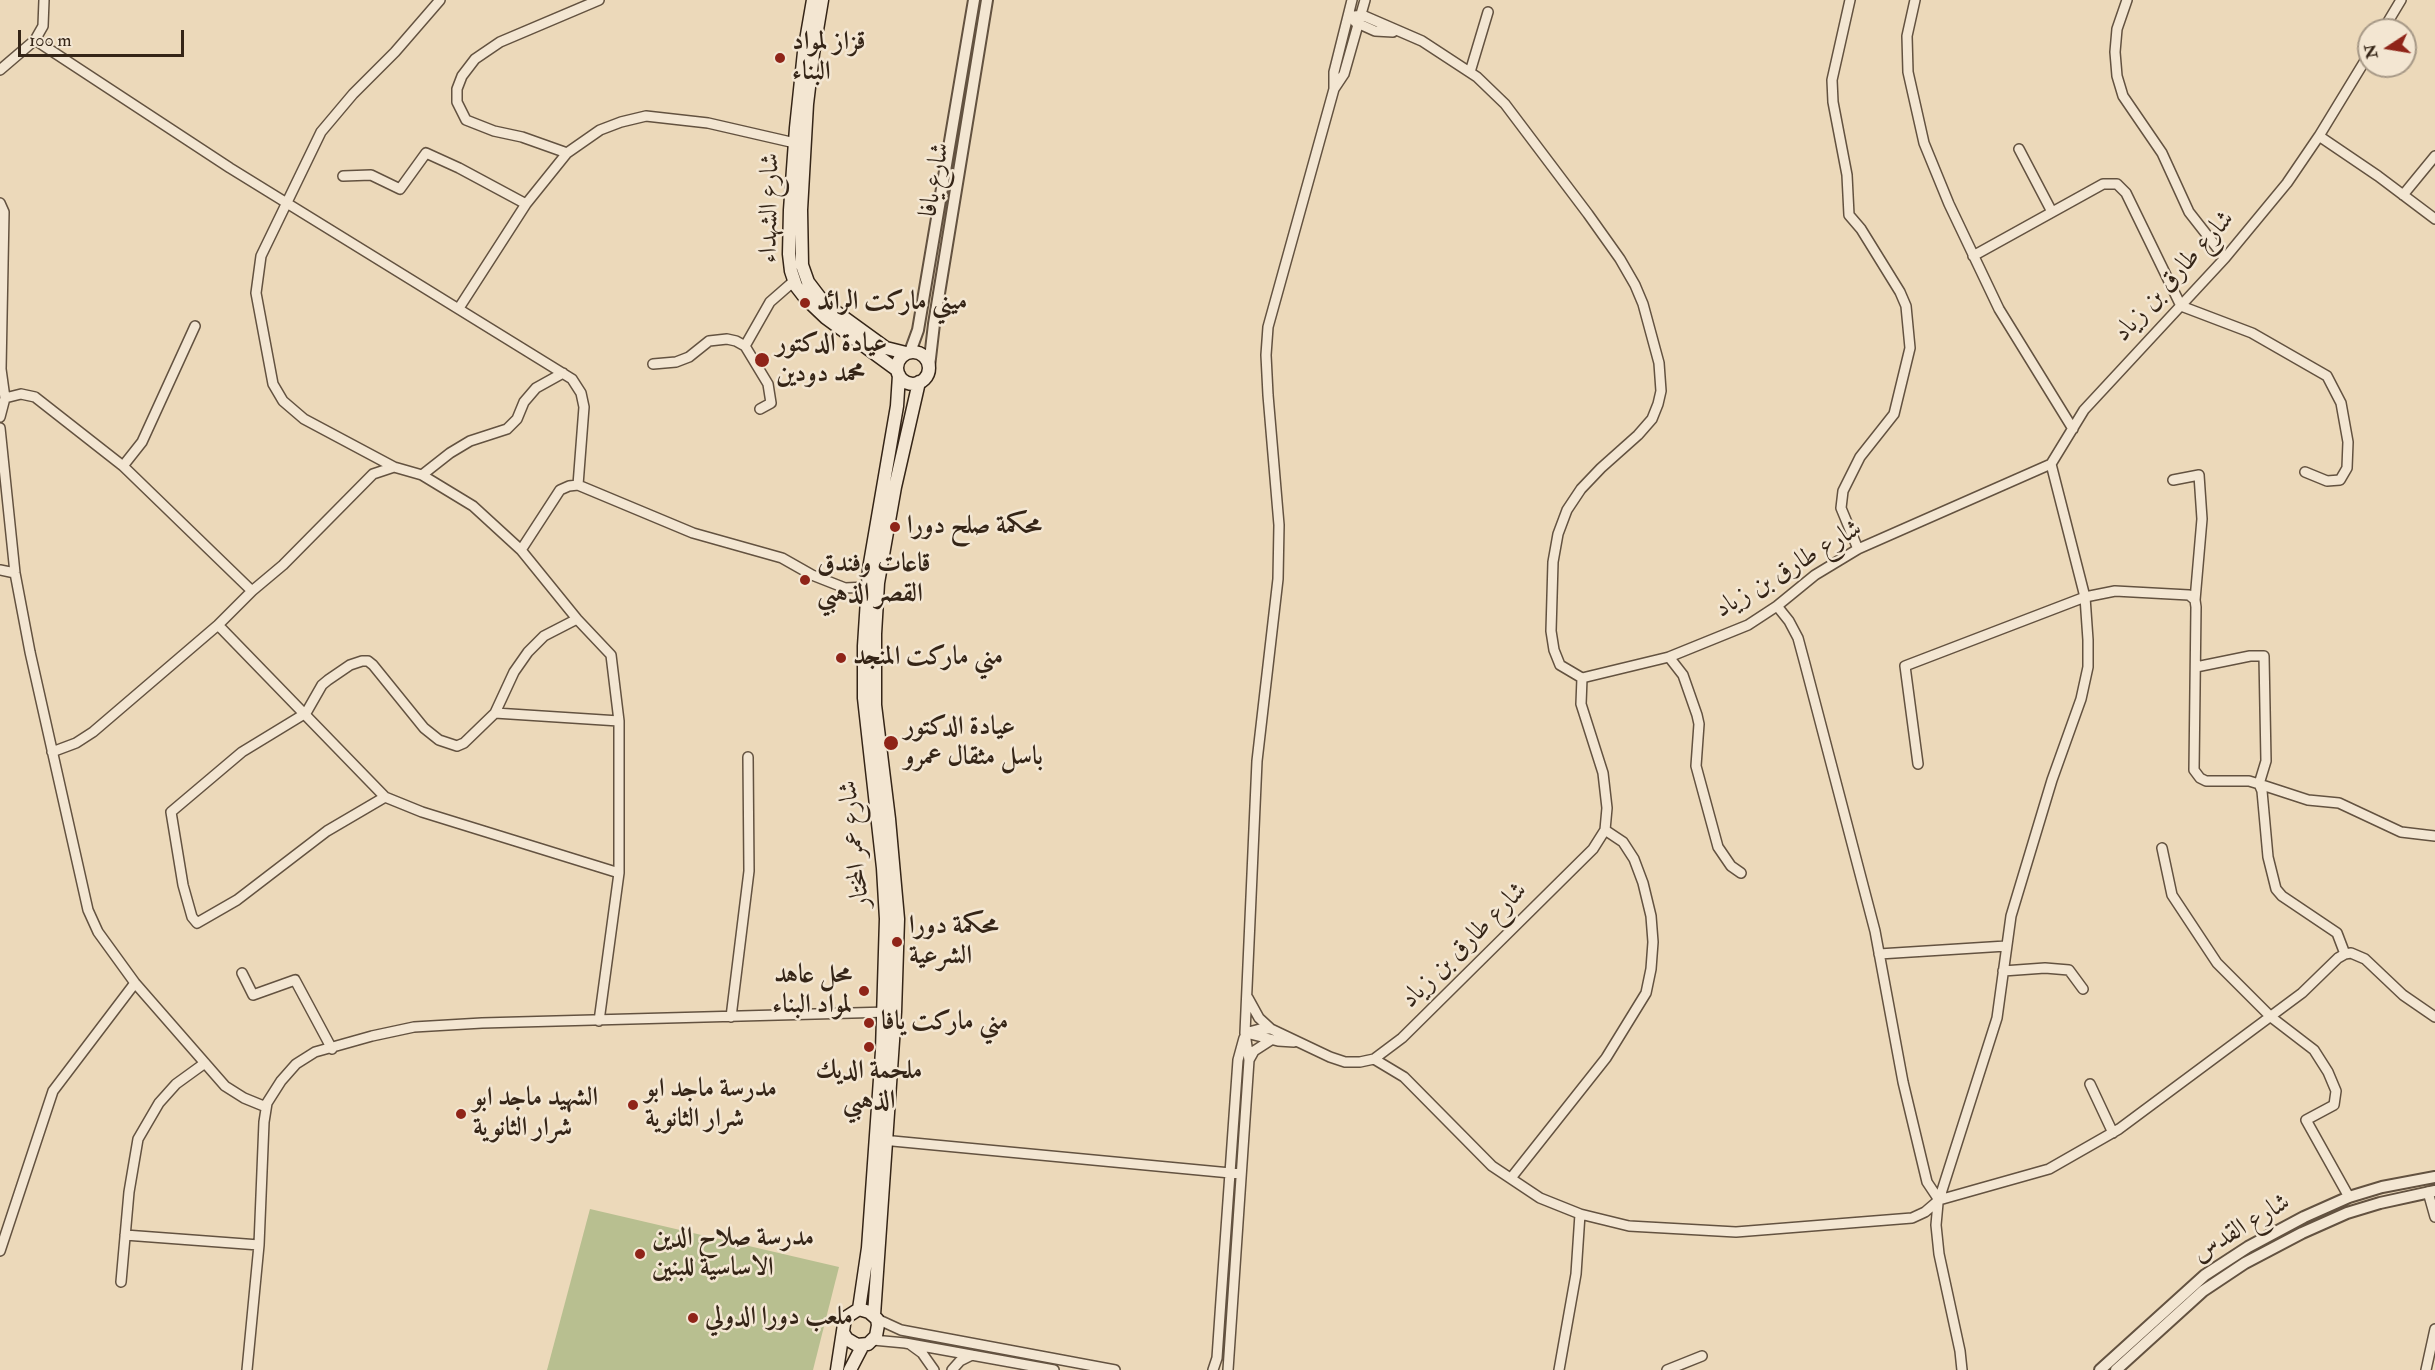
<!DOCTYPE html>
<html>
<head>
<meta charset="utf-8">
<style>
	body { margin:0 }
	#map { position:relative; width:2435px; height:1370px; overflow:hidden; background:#ecd9ba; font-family:"IM FELL Double Pica",serif }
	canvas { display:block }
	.north { position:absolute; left:2357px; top:18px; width:60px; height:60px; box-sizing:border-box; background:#f3e6d2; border:2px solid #a79987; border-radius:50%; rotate:258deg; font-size:16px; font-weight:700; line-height:24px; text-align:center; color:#352517 }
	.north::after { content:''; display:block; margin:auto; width:21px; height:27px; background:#8f2418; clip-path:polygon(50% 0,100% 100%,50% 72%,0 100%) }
	.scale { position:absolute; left:18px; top:30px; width:166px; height:27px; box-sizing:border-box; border:3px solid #352517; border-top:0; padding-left:8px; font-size:18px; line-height:21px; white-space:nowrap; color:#352517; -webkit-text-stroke:4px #f3e6d2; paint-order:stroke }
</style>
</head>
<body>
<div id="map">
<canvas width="2435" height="1370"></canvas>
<div class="north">N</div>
<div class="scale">100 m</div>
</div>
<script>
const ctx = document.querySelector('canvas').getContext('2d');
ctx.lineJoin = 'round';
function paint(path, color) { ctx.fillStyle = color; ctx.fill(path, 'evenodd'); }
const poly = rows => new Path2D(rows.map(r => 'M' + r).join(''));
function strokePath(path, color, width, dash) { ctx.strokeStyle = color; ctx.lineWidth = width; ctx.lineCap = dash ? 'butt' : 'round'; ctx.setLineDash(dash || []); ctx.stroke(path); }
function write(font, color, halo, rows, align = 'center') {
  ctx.font = font + ' "IM FELL Double Pica",Amiri,serif'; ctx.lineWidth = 5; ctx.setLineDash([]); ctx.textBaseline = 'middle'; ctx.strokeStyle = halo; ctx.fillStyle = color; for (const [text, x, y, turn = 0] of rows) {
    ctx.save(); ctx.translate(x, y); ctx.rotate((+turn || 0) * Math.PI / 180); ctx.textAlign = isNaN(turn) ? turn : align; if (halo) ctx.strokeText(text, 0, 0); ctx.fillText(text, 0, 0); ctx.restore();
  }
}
const green = poly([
	[590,1209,839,1267,813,1370,547,1370]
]);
const minor = poly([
	[599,0,500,42,475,59,462,76,457,89,457,102,466,120,494,131,522,137,567,153,600,130,621,122,646,116,708,123,795,143],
	[1850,0,1832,80,1833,102,1847,175,1849,215,1861,229,1900,292,1906,306,1910,348,1894,414,1860,457,1843,491,1841,508,1858,549],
	[1915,0,1907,36,1908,72,1924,143,1949,204,1999,309,2073,429],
	[2127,0,2117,29,2115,52,2117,76,2123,96,2162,153,2189,212,2225,258],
	[1348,17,1362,15,1422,41,1477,77,1505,104,1588,214,1620,259,1635,285,1643,304,1659,363,1661,391,1658,404,1652,419,1638,435,1601,468,1581,489,1567,510,1558,534,1553,562,1551,631,1554,650,1560,665,1582,678],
	[1355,22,1375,31,1393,32],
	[2383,30,2401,0],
	[35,40,230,168,572,379,581,393,584,407,578,485],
	[0,70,35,40,43,26,44,0],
	[1470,72,1488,12],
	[1334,89,1334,72,1352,0],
	[2319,136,2378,176,2435,219],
	[2019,149,2052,212],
	[343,176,371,175,400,189,426,153,459,168,526,204,567,153],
	[2403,195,2435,156],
	[0,203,4,212,1,369,5,398],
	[1973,256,2103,184,2117,184,2126,193,2181,306,2252,333,2327,376,2341,403,2348,442,2347,468,2340,480,2327,481,2305,472],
	[459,308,526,204],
	[745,346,770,302,794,281],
	[653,364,676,362,689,357,709,341,727,339,736,341,745,346,768,384,771,403,760,409],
	[0,417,5,398,21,394,35,397,123,466,252,591],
	[0,428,15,573,30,652,88,910,98,932,135,983,225,1086,244,1098,266,1107],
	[123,466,142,442,195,326],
	[394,467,304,419,283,401,273,384,256,293,261,256,321,132,353,94,395,52,440,0],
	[422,475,450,453,470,441,507,429,517,419,524,402,536,388,563,373],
	[2173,480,2199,475,2202,519,2195,600],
	[521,550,560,490,569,486,578,485,693,533,782,558,812,575,845,588,868,587],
	[0,570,15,573],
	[1777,606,1789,621,1798,638,1805,664,1875,931,1903,1082,1927,1182,1939,1200],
	[218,625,385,797,422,812,619,873,599,1021],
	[1669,657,1683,675,1697,715,1699,724,1696,766,1718,847,1731,866,1741,873],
	[2196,667,2250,656,2264,656,2266,761,2259,784,2308,800,2339,803,2401,832,2435,836],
	[495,713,619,721],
	[52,752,76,743,93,732,218,625,252,591,283,565,373,474,394,467,422,475,473,506,521,550,577,619,611,655,619,721,619,873],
	[1918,764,1905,666,2085,597,2115,591,2189,595,2195,600,2196,607,2194,770,2200,778,2206,781,2249,781,2259,784,2262,791,2268,857,2276,889,2282,896,2337,933,2345,954],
	[385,797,327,831,237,900,197,923,192,917,183,885,171,812,242,752,306,713,322,685,328,680,350,665,362,661,368,661,373,665,424,728,439,740,457,746,464,743,495,713,514,672,528,652,544,636,577,619],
	[2162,848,2172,895,2217,963,2271,1017,2314,1050,2328,1072,2336,1091,2334,1105,2306,1120,2349,1197],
	[1879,954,2006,946],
	[2003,971,2045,968,2069,970,2083,989],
	[242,973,253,995,295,980,332,1049],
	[1248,998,1259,1018,1271,1029],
	[731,1017,749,871,748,757],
	[1245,1033,1260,1029,1271,1029,1330,1057,1345,1062,1360,1062,1374,1059,1402,1038,1593,849,1605,830,1607,808,1603,773,1581,704,1582,678,1669,657,1748,625,1777,606,1815,575,1858,549,2051,464,2084,410,2225,258,2287,183,2319,136,2369,54],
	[1246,1033,1278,1041,1294,1042],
	[1374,1059,1404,1077,1492,1166,1540,1198,1580,1214,1629,1226,1736,1232,1912,1218,1925,1212,1939,1200,2049,1169,2119,1129,2302,993,2338,958,2345,954,2351,953,2365,959,2403,995,2435,1017],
	[1249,1060,1254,1051,1271,1040],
	[2090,1084,2113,1133],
	[882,1140,1241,1174],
	[1511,1178,1606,1058,1646,993,1651,969,1653,942,1651,916,1643,883,1634,859,1623,842,1605,830],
	[2428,1192,2435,1217],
	[125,1235,259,1245],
	[0,1251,53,1091,135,983],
	[121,1282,129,1192,138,1139,159,1103,176,1084,205,1063],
	[877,1319,901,1330,1115,1370],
	[873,1340,905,1343,1054,1370],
	[911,1345,922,1353,934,1370],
	[247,1370,259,1245,264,1122,267,1103,281,1081,296,1064,315,1052,372,1036,414,1027,482,1023,889,1012],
	[952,1370,960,1361,972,1355],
	[1213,1370,1217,1358,1221,1300,1238,1060,1244,1038],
	[1228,1370,1249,1060,1245,1033,1257,761,1278,579,1279,525,1268,395,1266,355,1268,327,1334,89,1344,74,1365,0],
	[1559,1370,1576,1274,1580,1214],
	[1667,1370,1702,1356],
	[1962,1370,1960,1351,1939,1254,1936,1225,1938,1203,1997,1018,2011,916,2052,780,2081,699,2088,667,2088,640,2085,597,2051,464],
	[2426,1370,2435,1329]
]);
const tertiary = poly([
	[910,352,918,330,974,0],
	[929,367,934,324,987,0],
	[2100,1370,2205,1275,2248,1247,2304,1217,2349,1197,2382,1187,2435,1177],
	[2116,1370,2203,1291,2245,1263,2302,1233,2347,1213,2380,1203,2435,1191]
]);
const secondary = poly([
	[813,0,804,52,796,128,790,210,789,254,791,271,796,286,806,299,826,318,897,370],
	[822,0,813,54,807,104,801,210,802,265,808,282,824,303,886,348,906,353],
	'897 368a16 16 0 1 1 32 0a16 16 0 1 1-32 0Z',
	[859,1309,868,1248,882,1051,886,919,883,868,864,698,864,646,869,569,897,406,899,375],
	[874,1315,895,1012,898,919,889,819,875,705,875,634,878,583,895,487,919,382],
	[837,1370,845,1318,859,1309,869,1312,877,1319,878,1325,876,1336,868,1344,857,1345,847,1339,844,1334],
	[850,1370,863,1345]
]);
const markers = [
	[780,58,6,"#8f2418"],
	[805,303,6,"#8f2418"],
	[762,360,8,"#8f2418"],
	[895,527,6,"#8f2418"],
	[805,580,6,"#8f2418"],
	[841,658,6,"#8f2418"],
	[891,743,8,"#8f2418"],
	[897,942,6,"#8f2418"],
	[864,991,6,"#8f2418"],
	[869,1023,6,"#8f2418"],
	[869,1047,6,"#8f2418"],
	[633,1105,6,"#8f2418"],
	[461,1114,6,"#8f2418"],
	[640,1254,6,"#8f2418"],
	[693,1318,6,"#8f2418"]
];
const poiNames = [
	["قزاز لمواد",792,43],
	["البناء",792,73],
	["ميني ماركت الرائد",817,303],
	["عيادة الدكتور",776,345],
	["محمد دودين",776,375],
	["محكمة صلح دورا",907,527],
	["قاعات وفندق",817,565],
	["القصر الذهبي",817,595],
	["مني ماركت المنجد",853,658],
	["عيادة الدكتور",904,728],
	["باسل مثقال عمرو",904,758],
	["محكمة دورا",909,927],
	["الشرعية",909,957],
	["محل عاهد",852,976,"right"],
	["لمواد البناء",852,1006,"right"],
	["مني ماركت يافا",881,1023],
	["ملحمة الديك",869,1072,"center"],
	["الذهبي",869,1102,"center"],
	["مدرسة ماجد ابو",645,1090],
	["شرار الثانوية",645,1120],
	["الشهيد ماجد ابو",473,1099],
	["شرار الثانوية",473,1129],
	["مدرسة صلاح الدين",652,1239],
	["الاساسية للبنين",652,1269],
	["ملعب دورا الدولي",705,1318]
];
const streetNames = [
	["شارع يافا",936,180,-80],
	["شارع الشهداء",771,208,-89],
	["شارع طارق بن زياد",2175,277,-48],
	["شارع طارق بن زياد",1789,570,-31],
	["شارع عمر المختار",856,844,-96],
	["شارع طارق بن زياد",1465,946,-45],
	["شارع القدس",2242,1229,-31]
];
paint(green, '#b8bf90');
strokePath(minor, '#635240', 12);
strokePath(tertiary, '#635240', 14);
strokePath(secondary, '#352517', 15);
strokePath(minor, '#f3e6d2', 9);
strokePath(tertiary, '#f3e6d2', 10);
strokePath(secondary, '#f3e6d2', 12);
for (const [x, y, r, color] of markers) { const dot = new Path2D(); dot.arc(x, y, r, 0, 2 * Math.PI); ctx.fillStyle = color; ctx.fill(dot); strokePath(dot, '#f3e6d2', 2); }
write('bold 26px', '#352517', '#f3e6d2', poiNames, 'left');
write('26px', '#352517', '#f3e6d2', streetNames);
</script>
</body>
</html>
